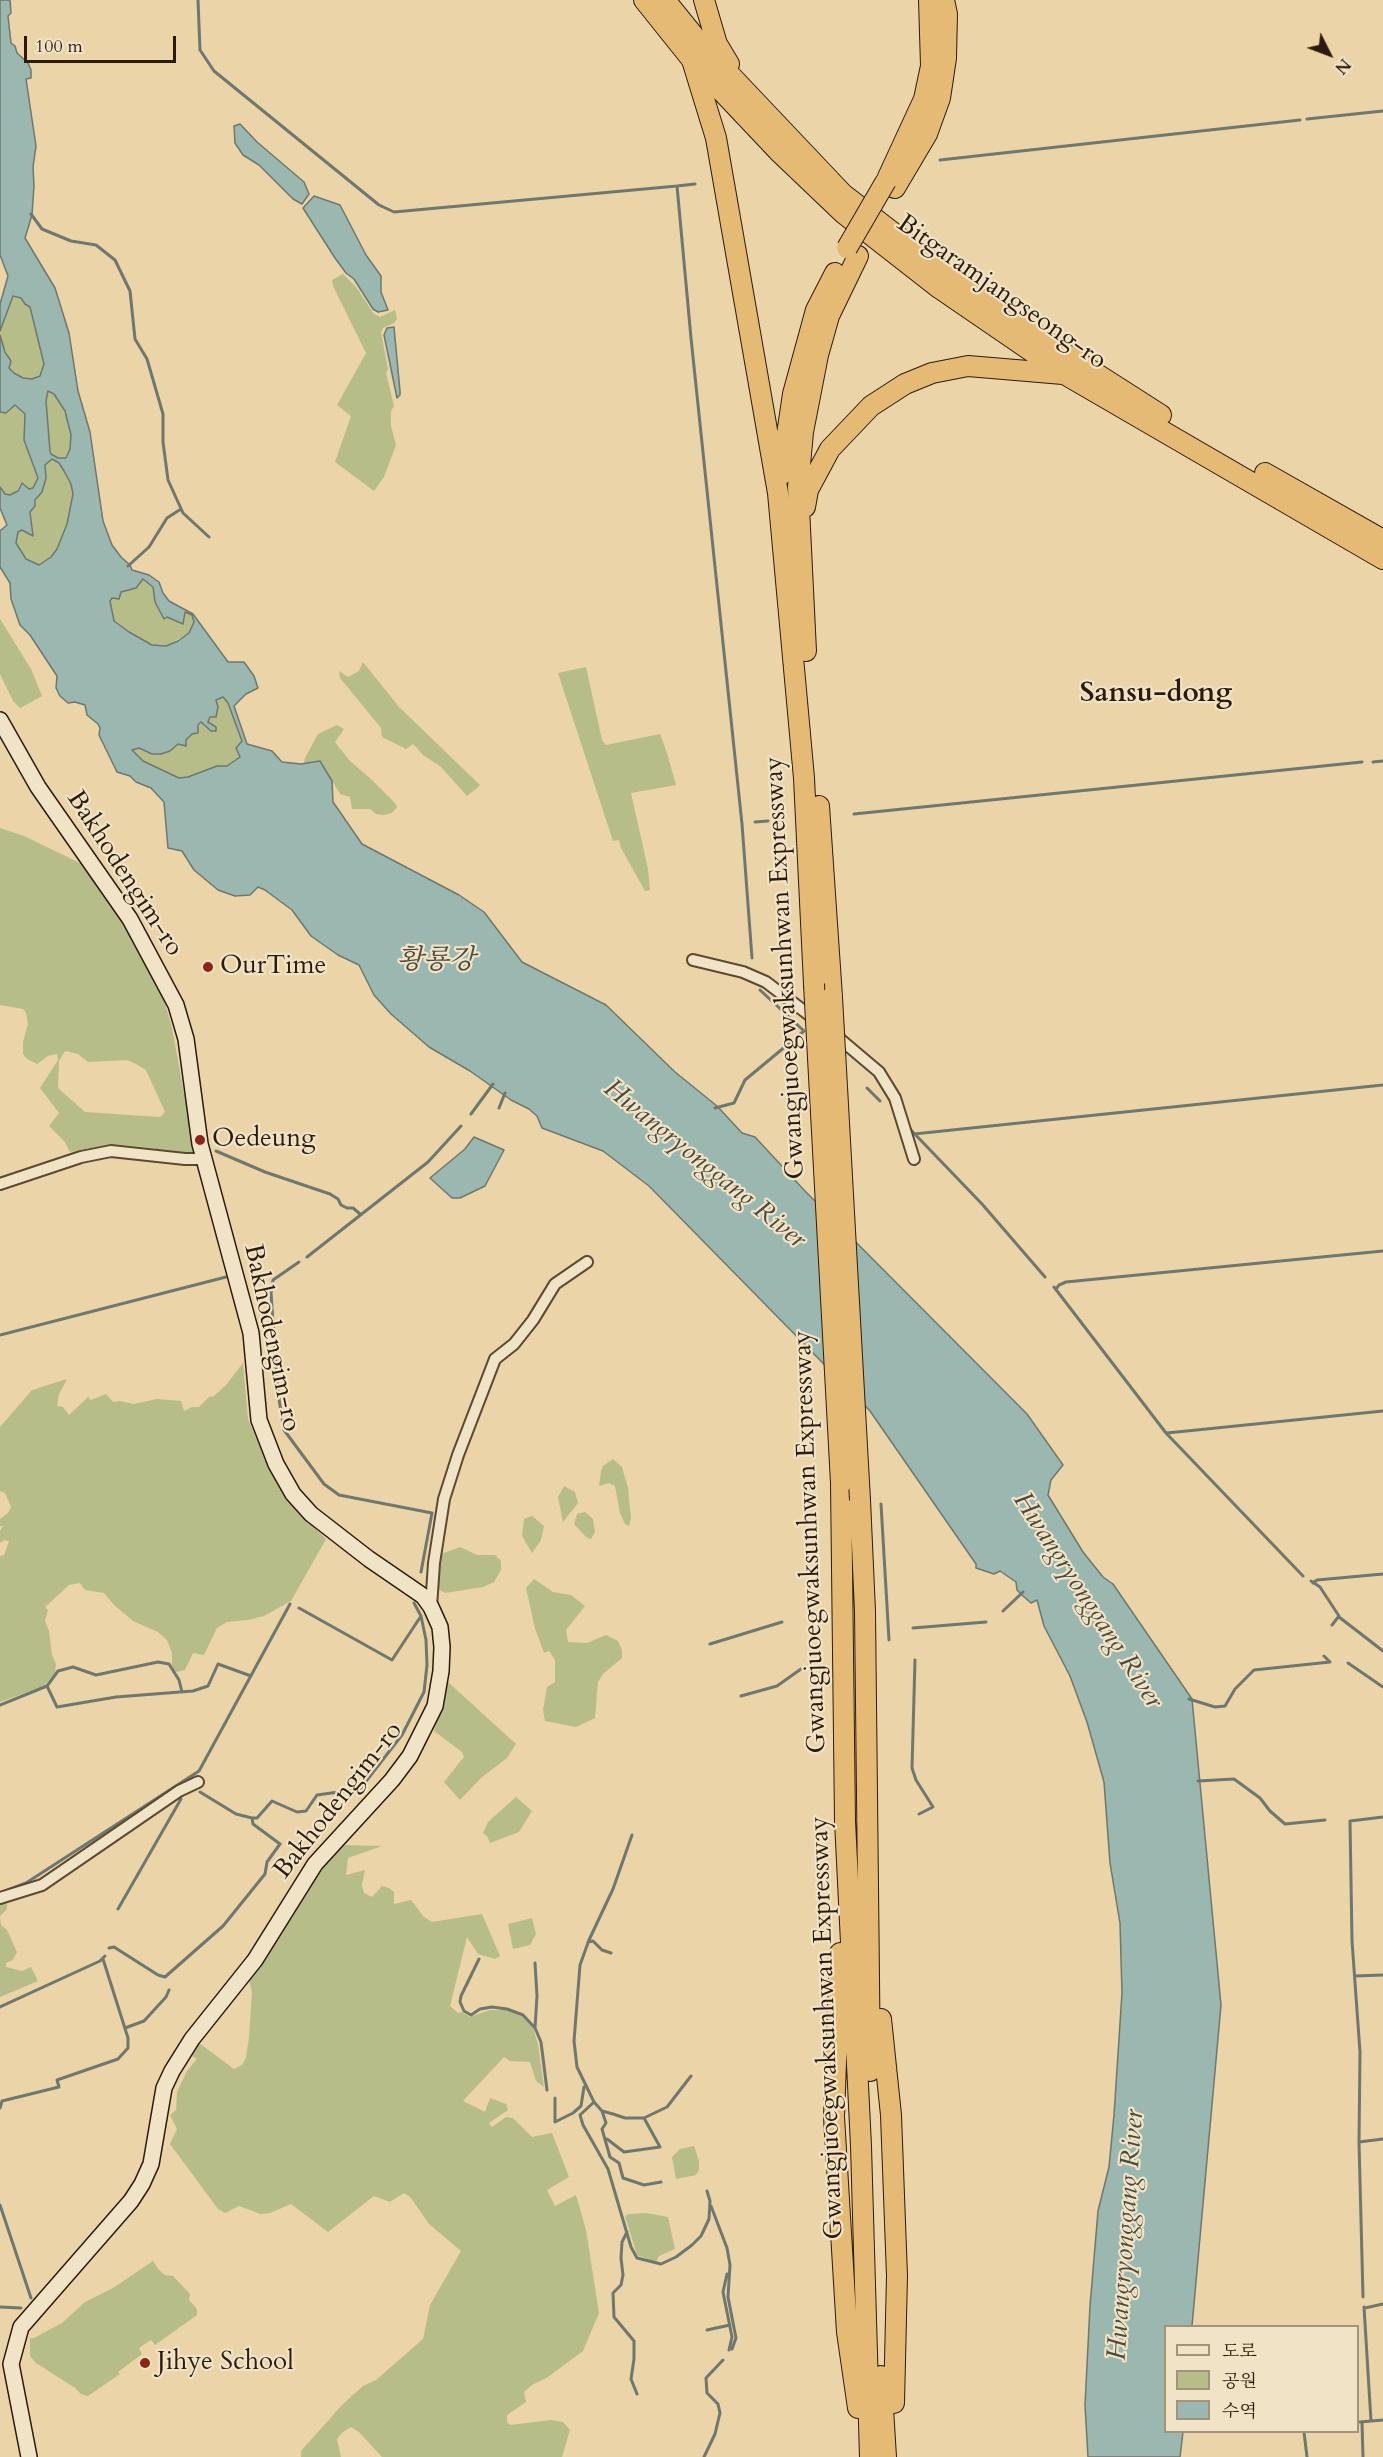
<!DOCTYPE html>
<html>
<head>
<meta charset="utf-8">
<style>
	body { margin:0 }
	#map { position:relative; width:1383px; height:2457px; overflow:hidden; background:#ead4a8; font-family:Cardo,"Noto Serif KR",serif }
	canvas { display:block }
	.legend { position:absolute; left:1164px; top:2325px; width:195px; height:108px; box-sizing:border-box; background:#f1e3c6; border:2px solid #a2937c; margin:0; padding:8px 10px; list-style:none; font-size:18px; color:#2c1a0c }
	.legend li { display:flex; align-items:center; gap:12px; height:30px }
	.legend b { width:30px; border:2px solid #a2937c }
	.north { position:absolute; left:1299px; top:24px; width:60px; height:60px; -webkit-text-stroke:4px #f1e3c6; paint-order:stroke; rotate:132deg; font-size:16px; font-weight:700; line-height:24px; text-align:center; color:#2c1a0c }
	.north::after { content:''; display:block; margin:auto; width:21px; height:27px; background:#2c1a0c; clip-path:polygon(50% 0,100% 100%,50% 72%,0 100%) }
	.scale { position:absolute; left:24px; top:36px; width:152px; height:27px; box-sizing:border-box; border:3px solid #2c1a0c; border-top:0; padding-left:8px; font-size:18px; line-height:21px; white-space:nowrap; color:#2c1a0c; -webkit-text-stroke:4px #f1e3c6; paint-order:stroke }
</style>
</head>
<body>
<div id="map">
<canvas width="1383" height="2457"></canvas>
<ul class="legend">
<li><b style="height:8px;background:#f1e3c6"></b>도로</li>
<li><b style="height:16px;background:#b7bd88"></b>공원</li>
<li><b style="height:16px;background:#9ab7b0"></b>수역</li>
</ul>
<div class="north">N</div>
<div class="scale">100 m</div>
</div>
<script>
const ctx = document.querySelector('canvas').getContext('2d');
ctx.lineJoin = 'round';
function paint(path, color) { ctx.fillStyle = color; ctx.fill(path, 'evenodd'); }
const poly = rows => new Path2D(rows.map(r => 'M' + r).join(''));
function strokePath(path, color, width, dash) { ctx.strokeStyle = color; ctx.lineWidth = width; ctx.lineCap = dash ? 'butt' : 'round'; ctx.setLineDash(dash || []); ctx.stroke(path); }
function write(font, color, halo, rows, align = 'center') {
  ctx.font = font + ' Cardo,"Noto Serif KR",serif'; ctx.lineWidth = 4.5; ctx.setLineDash([]); ctx.textBaseline = 'middle'; ctx.strokeStyle = halo; ctx.fillStyle = color; for (const [text, x, y, turn = 0] of rows) {
    ctx.save(); ctx.translate(x, y); ctx.rotate((+turn || 0) * Math.PI / 180); ctx.textAlign = isNaN(turn) ? turn : align; if (halo) ctx.strokeText(text, 0, 0); ctx.fillText(text, 0, 0); ctx.restore();
  }
}
const green = poly([
	[343,274,356,287,374,314,380,317,395,310,397,319,394,323,383,328,381,332,388,369,386,373,394,406,391,411,391,426,396,445,384,477,374,491,335,462,351,416,337,405,366,353,333,286,332,280],
	[13,295,21,298,25,304,29,306,42,353,44,364,41,376,32,379,23,378,9,368,11,361,1,341,0,331],
	[48,391,54,394,65,411,71,435,70,449,66,458,58,458,51,454,50,451,46,401],
	[14,405,25,414,24,440,38,478,33,488,29,489,20,484,16,493,5,495,0,487,0,412],
	[52,459,59,463,64,471,71,484,73,494,67,524,57,549,51,557,39,566,26,559,15,543,18,532,22,530,33,536,30,512,35,506,45,465],
	[142,579,153,587,158,609,167,617,173,620,185,611,192,615,194,622,189,633,166,646,152,645,129,632,114,621,109,601,120,592,136,588],
	[0,619,31,669,42,696,20,708,13,701,0,674],
	[363,662,399,707,480,785,477,788,467,796,441,767,423,755,413,744,406,749,382,737,381,728,340,678,339,671,348,677,359,671],
	[586,667,602,740,606,745,660,734,667,753,676,785,631,793,648,869,650,890,645,891,621,848,619,840,613,841,558,673],
	[223,697,228,703,242,741,240,757,227,766,217,766,188,777,179,778,143,761,132,750,139,748,143,751,178,744,186,740,202,722,213,724,208,722,216,700],
	[337,725,344,729,335,742,350,761,371,779,396,804,397,807,392,813,385,815,376,814,370,809,352,809,350,797,340,794,320,761,304,763,305,758,318,734],
	[0,828,24,836,84,865,126,927,160,986,172,1028,195,1153,174,1154,152,1148,113,1144,70,1152,65,1142,49,1126,59,1113,40,1088,58,1060,57,1054,48,1056,37,1064,27,1059,23,1054,23,1042,28,1024,26,1013,23,1009,0,1005],
	[65,1051,78,1054,88,1062,127,1060,136,1064,146,1070,165,1112,160,1117,85,1112,58,1088,59,1061],
	[243,1363,248,1419,270,1471,298,1512,326,1539,291,1601,264,1616,248,1620,227,1622,217,1628,204,1655,193,1653,185,1670,172,1673,172,1653,167,1640,158,1632,133,1621,114,1605,104,1593,85,1590,80,1583,69,1585,45,1607,48,1610,45,1621,49,1631,52,1655,56,1664,55,1673,44,1686,0,1702,0,1556,4,1555,9,1541,5,1540,0,1543,0,1531,3,1526,0,1526,0,1519,8,1513,11,1507,5,1493,0,1491,0,1427,32,1390,67,1379,59,1394,57,1406,63,1407,69,1415,88,1397,91,1400,106,1394,113,1402,120,1401,134,1404,157,1399,181,1401,184,1411,192,1407,199,1407,209,1397,214,1396,226,1385],
	[613,1459,622,1467,628,1488,631,1518,629,1526,625,1524,620,1513,615,1486,609,1483,599,1486,601,1471,603,1466],
	[564,1486,575,1492,578,1503,563,1522,558,1497],
	[585,1512,593,1519,595,1532,591,1539,586,1537,574,1524,577,1514],
	[532,1516,544,1526,541,1540,532,1553,522,1536,524,1519],
	[460,1547,477,1555,495,1555,501,1561,501,1570,494,1582,483,1587,445,1593,438,1589,436,1556],
	[534,1579,553,1592,571,1595,585,1606,566,1630,568,1642,587,1643,606,1635,618,1641,622,1650,622,1658,603,1674,598,1682,595,1718,576,1727,545,1721,543,1710,547,1687,555,1682,555,1660,549,1651,544,1653,535,1628,526,1588],
	[448,1682,516,1744,507,1758,481,1778,460,1800,444,1782,464,1757,462,1752,434,1731],
	[516,1797,532,1811,519,1832,490,1843,487,1836,483,1833,488,1822],
	[344,1845,382,1846,348,1858,346,1875,365,1870,362,1885,364,1893,372,1897,382,1886,389,1888,394,1892,394,1904,411,1900,424,1917,432,1922,482,1914,500,1956,495,1959,478,1954,467,1937,450,2006,458,2013,462,2012,470,2017,490,2010,506,2010,523,2017,533,2028,538,2044,544,2087,536,2081,530,2062,510,2061,504,2057,463,2101,485,2112,490,2098,506,2104,508,2110,489,2123,492,2127,506,2117,513,2118,532,2137,552,2133,569,2177,547,2190,555,2206,576,2195,586,2230,599,2313,583,2351,548,2377,532,2385,524,2392,526,2402,507,2415,507,2422,510,2425,551,2420,563,2422,570,2430,562,2457,382,2457,359,2432,351,2427,343,2432,337,2439,341,2457,301,2457,301,2451,342,2405,363,2386,376,2380,423,2339,430,2305,461,2251,429,2224,411,2198,404,2193,390,2202,374,2196,328,2232,291,2204,270,2213,261,2214,239,2206,225,2213,218,2209,170,2144,177,2129,170,2115,176,2110,177,2092,187,2071,197,2059,192,2056,199,2043,234,2069,242,2065,246,2058,249,2037,252,1992,249,1980,300,1897,337,1847],
	[1,1900,7,1902,7,1909,0,1916,1,1925,7,1930,17,1952,13,1960,6,1963,6,1967,22,1971,31,1967,38,1981,0,1997,0,1901],
	[532,1918,536,1934,530,1945,513,1949,508,1924],
	[694,2146,699,2161,699,2170,696,2175,676,2179,672,2157,680,2149],
	[646,2213,668,2217,675,2249,659,2256,656,2262,637,2255,625,2216,629,2214],
	[153,2261,158,2269,165,2275,173,2276,190,2294,189,2300,197,2309,197,2315,155,2345,151,2340,139,2348,142,2354,118,2372,120,2374,88,2396,81,2394,75,2388,36,2363,30,2356,30,2338,34,2338,62,2323,85,2302,113,2288]
]);
const water = poly([
	[0,0,10,0,11,13,8,16,11,43,15,46,17,53,28,63,31,70,31,78,26,79,36,146,33,167,34,186,32,215,25,238,55,288,69,333,78,391,90,432,103,521,112,545,121,557,130,565,132,570,149,575,159,582,163,593,169,601,193,614,228,662,244,662,254,676,258,688,246,694,234,706,247,744,272,751,282,762,301,764,320,761,332,781,333,802,362,844,459,895,484,912,522,962,606,1005,675,1072,717,1106,742,1133,755,1137,804,1190,1027,1414,1063,1465,1051,1480,1048,1495,1083,1552,1103,1577,1113,1584,1192,1699,1221,2005,1192,2326,1166,2326,1166,2432,1183,2432,1180,2457,1088,2457,1085,2405,1090,2306,1098,2211,1109,2167,1114,2115,1122,1993,1120,1923,1110,1863,1104,1782,1087,1722,1070,1676,1044,1626,1037,1600,1031,1603,1023,1596,1017,1590,1016,1582,1000,1571,994,1574,976,1568,976,1564,870,1411,649,1186,603,1151,542,1128,537,1116,529,1109,511,1100,470,1071,429,1047,391,1014,374,995,359,965,338,955,311,936,292,910,265,890,258,887,250,895,235,896,218,890,194,870,182,851,168,848,164,802,151,788,136,782,130,776,117,772,99,735,100,728,98,724,87,715,85,705,75,702,68,703,60,696,56,688,57,676,30,635,20,625,11,599,10,583,0,567,0,531,7,525,0,508,0,487,5,494,10,495,18,491,22,483,29,489,33,488,38,478,24,440,25,414,15,405,6,413,0,412,0,335,5,352,11,361,9,368,14,373,23,378,32,379,40,376,44,364,30,307,25,304,21,298,13,296,0,331,0,304,8,276,0,255,0,0],
	[48,391,54,394,65,411,71,435,70,449,66,458,58,458,51,454,50,451,46,401,48,391],
	[52,459,59,463,64,471,71,484,73,494,67,524,57,549,51,557,39,565,26,559,16,543,18,532,22,530,33,536,30,512,35,506,35,500,42,492,46,478,45,465,52,459],
	[143,579,153,587,155,602,164,619,167,617,183,624,185,612,192,615,194,622,189,633,178,641,166,646,152,645,129,632,114,621,110,601,112,598,119,599,121,592,136,588,143,579],
	[223,697,228,703,242,741,236,748,240,757,227,766,217,766,188,777,179,778,143,761,132,750,139,748,152,754,161,754,170,751,178,744,186,746,186,740,192,734,198,733,198,725,201,722,211,731,216,731,216,727,208,722,210,717,216,717,218,707,216,700,223,697],
	[240,124,257,142,304,182,309,194,302,204,293,199,259,165,243,155,235,143,234,126,240,124],
	[314,196,340,205,366,255,381,276,381,292,388,310,378,312,373,309,354,279,346,273,335,258,303,208,314,196],
	[394,327,400,391,400,395,397,398,384,335,387,328,394,327],
	[474,1137,504,1150,485,1186,460,1198,452,1198,430,1178,465,1149,474,1137]
]);
const stream = poly([
	[198,0,200,50,214,71,379,205,394,212,677,186,691,338,742,824,752,958],
	[1307,119,1383,111],
	[940,160,1300,120],
	[677,186,695,184],
	[31,214,42,229,71,241,96,245,115,260,130,291,135,339,147,359,163,414,163,442,168,480,183,513,209,537],
	[128,566,149,547,167,518,181,509],
	[1373,762,1383,761],
	[854,814,1362,762],
	[755,822,768,821],
	[867,1088,880,1101],
	[499,1108,505,1093],
	[715,1108,734,1103,745,1080,804,1031,760,990],
	[471,1114,493,1084],
	[909,1128,982,1204,1045,1277],
	[914,1134,1383,1085],
	[216,1151,265,1172,330,1194,338,1199,341,1205,347,1208,353,1208,360,1214],
	[307,1257,428,1162,461,1126],
	[299,1262,273,1280,271,1293,278,1393,284,1430,324,1484,339,1495,432,1513,421,1572],
	[1054,1287,1166,1433,1303,1576],
	[1056,1289,1059,1285,1066,1282,1383,1251],
	[0,1335,226,1277],
	[1167,1433,1383,1411],
	[881,1504,889,1640],
	[1311,1581,1320,1587,1339,1616,1332,1625],
	[1313,1583,1317,1580,1383,1574],
	[299,1608,392,1660,421,1616,414,1603],
	[1003,1611,1023,1592],
	[1339,1617,1383,1651],
	[913,1628,986,1622],
	[710,1644,782,1622],
	[1324,1656,1330,1662],
	[915,1660,912,1768,916,1780,933,1807,919,1814],
	[1348,1663,1383,1687],
	[47,1686,58,1671,73,1667,96,1675,158,1662,169,1664,179,1680,182,1692],
	[741,1696,777,1686,801,1669],
	[1189,1699,1215,1707,1225,1706,1235,1689,1254,1670,1330,1662],
	[0,1705,47,1686,57,1707,116,1697,193,1691,208,1686,218,1664,251,1676],
	[1198,1781,1234,1779,1260,1798,1270,1811,1285,1824,1325,1820],
	[200,1792,236,1814,252,1818,257,1818,272,1801,297,1812,306,1811,317,1795,360,1789,402,1735,424,1692,427,1665,426,1640,421,1616],
	[632,1835,613,1889,589,1940,580,1965,574,2041,577,2067,594,2102,580,2115,583,2125,608,2169,631,2247,637,2258,661,2264,676,2257,692,2245,701,2236,709,2219,710,2201,707,2191],
	[5,1891,26,1883,199,1771,290,1604],
	[118,1909,181,1799],
	[588,1942,593,1941,602,1950,611,1953],
	[109,1948,114,1947,158,1975,165,1977,223,1926,265,1874,267,1862,280,1844,253,1824,252,1818],
	[479,1959,461,1996,460,2002,464,2011,471,2015,480,2009,492,2007,507,2009,523,2015,535,2028],
	[535,1963,537,1996,535,2028,541,2042,547,2090],
	[1355,1976,1383,1975],
	[0,2007,100,1961,105,1956],
	[125,2028,144,2021,166,1997,169,1990],
	[555,2098,555,2122,573,2113,581,2106,584,2087],
	[594,2102,602,2111,613,2114,625,2118,644,2118,667,2107,691,2076],
	[0,2108,2,2101,59,2087,57,2080,118,2059,128,2048,128,2038,103,1959],
	[602,2111,606,2123,602,2129,610,2157,619,2163,623,2178,644,2185,661,2182],
	[607,2139,624,2152,660,2147,644,2118],
	[1359,2142,1383,2139],
	[0,2205,31,2298],
	[711,2206,727,2248,730,2265,728,2297,736,2338,732,2349],
	[627,2232,622,2242,621,2258,623,2275,621,2285,613,2293,614,2317,634,2341,634,2359,631,2379,637,2394],
	[727,2274,723,2292,732,2337,729,2350],
	[1363,2297,1359,2142,1360,2052,1352,1941,1350,1821,1383,1817],
	[0,2307,21,2308],
	[1364,2307,1371,2421],
	[1365,2308,1383,2304],
	[707,2330,730,2325],
	[1360,2422,1383,2420],
	[1362,2422,1363,2457],
	[1304,2432,1307,2457],
	[704,2457,715,2434,720,2413,718,2404,707,2393,706,2378,723,2360]
]);
const street = poly([
	[693,960,743,972,766,982,817,1021],
	[834,1034,879,1072,895,1098,914,1159],
	[0,1184,81,1157,111,1151,185,1159,205,1159],
	[431,1607,434,1563,444,1499,458,1455,495,1359,514,1344,533,1320,555,1284,587,1262],
	[0,1898,42,1885,179,1791,198,1782]
]);
const secondary = poly([
	[0,720,38,787,130,919,176,1005,186,1039,200,1144,251,1333,259,1420,276,1464,293,1494,311,1514,369,1559,423,1596,431,1607,440,1627,442,1647,441,1671,435,1706,410,1756,392,1780,315,1864,255,1960,192,2039,172,2071,164,2088,151,2164,142,2184,131,2201,21,2327,11,2364,29,2457]
]);
const highway = poly([
	[644,0,692,60,778,151,843,213,939,288,1066,375,1383,559],
	[665,0,699,42,843,194,975,296,1161,415],
	[704,0,717,44,729,64],
	[692,60,716,138,778,493,804,778,814,984],
	[888,177,924,99,931,66,929,0],
	[895,188,927,134,940,98,946,58,947,14,944,0],
	[1265,473,1383,540],
	[781,475,793,394,816,310,835,273],
	[805,507,808,490,830,449,871,406,905,384,932,373,968,366,1063,374],
	[806,651,798,487,803,432,818,355,829,316,858,256],
	[819,806,832,997],
	[841,1483,845,1821,861,2146,870,2457],
	[860,1500,865,1611,870,2071],
	[840,1953,834,2117,847,2332,858,2408],
	[881,2019,891,2115,897,2276,894,2403],
	[881,2376,886,2457]
]);
const highwayBridge = poly([
	[847,248,886,181],
	[814,984,841,1483],
	[832,997,860,1500]
]);
const markers = [
	[208,967,6,"#8f2418"],
	[200,1140,6,"#8f2418"],
	[145,2363,6,"#8f2418"]
];
const streetNames = [
	["Bitgaramjangseong-ro",1001,293,35],
	["Bakhodengim-ro",124,874,57],
	["Gwangjuoegwaksunhwan Expressway",786,968,-93],
	["Bakhodengim-ro",271,1338,78],
	["Gwangjuoegwaksunhwan Expressway",811,1542,-92],
	["Bakhodengim-ro",339,1801,-52],
	["Gwangjuoegwaksunhwan Expressway",828,2028,-92]
];
const poiNames = [
	["OurTime",220,967],
	["Oedeung",212,1140],
	["Jihye School",157,2363]
];
const waterNames = [
	["황룡강",436,962],
	["Hwangryonggang River",704,1165,39],
	["Hwangryonggang River",1087,1601,57],
	["Hwangryonggang River",1127,2235,-86]
];
const quarterNames = [
	["Sansu-dong",1156,695]
];
paint(green, '#b7bd88');
paint(water, '#9ab7b0');
strokePath(water, '#6e786e', 1.5);
strokePath(stream, '#6e786e', 3);
strokePath(street, '#5c4833', 14);
strokePath(secondary, '#2c1a0c', 18);
strokePath(highway, '#2c1a0c', 22);
strokePath(street, '#f1e3c6', 10);
strokePath(secondary, '#f1e3c6', 15);
strokePath(highway, '#e5ba74', 20);
strokePath(highwayBridge, '#2c1a0c', 22, []);
strokePath(highwayBridge, '#e5ba74', 20);
for (const [x, y, r, color] of markers) { const dot = new Path2D(); dot.arc(x, y, r, 0, 2 * Math.PI); ctx.fillStyle = color; ctx.fill(dot); strokePath(dot, '#f1e3c6', 2); }
write('26px', '#2c1a0c', '#f1e3c6', streetNames);
write('26px', '#2c1a0c', '#f1e3c6', poiNames, 'left');
write('italic 27px', '#4d493d', '#f1e3c6', waterNames);
write('bold 28px', '#2c1a0c', '#f1e3c6', quarterNames);
</script>
</body>
</html>
